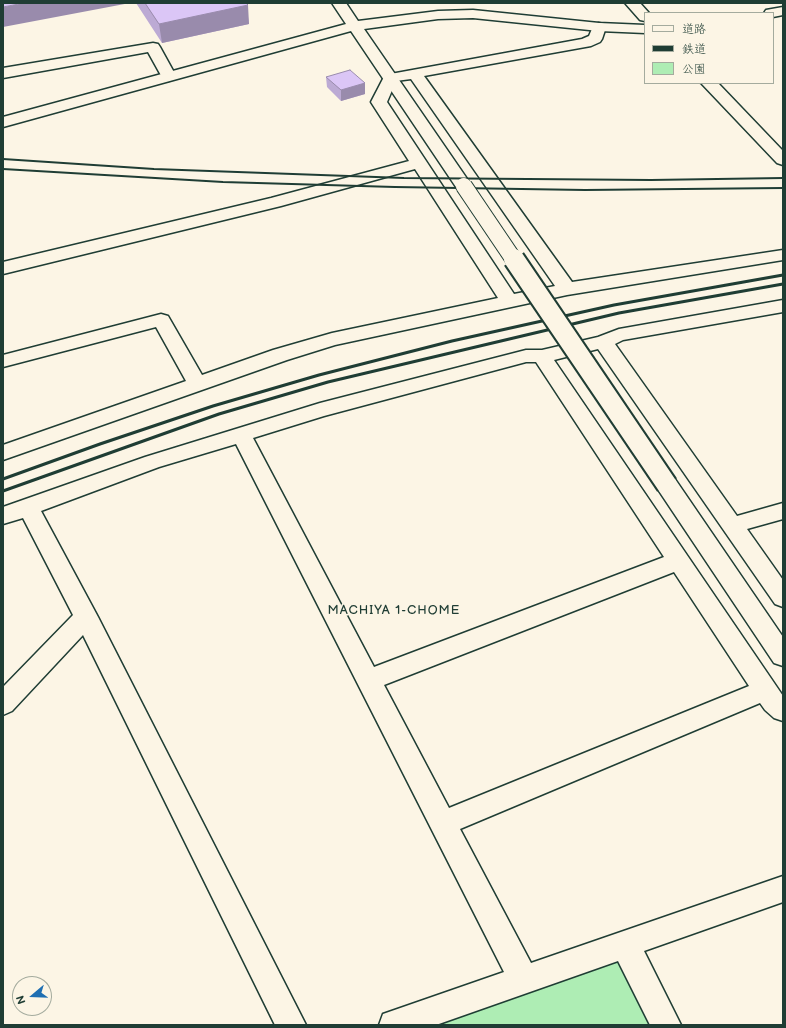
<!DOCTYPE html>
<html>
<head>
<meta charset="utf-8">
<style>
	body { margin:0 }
	#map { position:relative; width:786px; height:1028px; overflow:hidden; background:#fcf5e5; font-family:"Balsamiq Sans","Klee One",sans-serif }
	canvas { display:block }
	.frame { position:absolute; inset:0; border:4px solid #1f3d34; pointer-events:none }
	.legend { position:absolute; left:644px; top:12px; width:130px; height:72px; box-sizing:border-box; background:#fcf5e5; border:1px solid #a4ab9e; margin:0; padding:5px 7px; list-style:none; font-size:12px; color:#1f3d34 }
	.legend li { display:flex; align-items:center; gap:8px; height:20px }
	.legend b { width:20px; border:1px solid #a4ab9e }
	.north { position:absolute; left:12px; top:976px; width:40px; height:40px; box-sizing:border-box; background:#fcf5e5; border:1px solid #a4ab9e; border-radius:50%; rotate:251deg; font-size:11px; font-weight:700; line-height:16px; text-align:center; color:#1f3d34 }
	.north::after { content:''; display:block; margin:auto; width:14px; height:18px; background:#1f6fb2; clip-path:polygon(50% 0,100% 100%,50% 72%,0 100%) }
</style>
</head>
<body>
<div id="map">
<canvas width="786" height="1028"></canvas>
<div class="frame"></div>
<ul class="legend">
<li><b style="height:5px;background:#fcf5e5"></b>道路</li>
<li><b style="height:5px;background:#1f3d34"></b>鉄道</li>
<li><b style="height:11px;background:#aeedb4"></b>公園</li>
</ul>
<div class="north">N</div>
</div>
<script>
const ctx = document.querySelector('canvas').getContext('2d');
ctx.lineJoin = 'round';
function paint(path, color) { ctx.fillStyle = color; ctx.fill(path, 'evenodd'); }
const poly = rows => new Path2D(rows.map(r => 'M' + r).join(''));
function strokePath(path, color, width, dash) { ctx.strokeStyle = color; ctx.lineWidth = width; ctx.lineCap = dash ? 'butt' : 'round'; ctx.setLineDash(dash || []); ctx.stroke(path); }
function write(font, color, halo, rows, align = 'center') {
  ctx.font = font + ' "Balsamiq Sans",sans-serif'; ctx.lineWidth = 3; ctx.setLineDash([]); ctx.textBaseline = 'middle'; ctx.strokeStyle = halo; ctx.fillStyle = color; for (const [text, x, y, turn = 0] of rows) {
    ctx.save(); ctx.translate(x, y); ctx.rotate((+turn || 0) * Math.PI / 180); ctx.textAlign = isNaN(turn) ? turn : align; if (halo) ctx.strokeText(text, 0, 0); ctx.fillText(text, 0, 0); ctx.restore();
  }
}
const green = poly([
	[625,944,666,1025,394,1025]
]);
const street = poly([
	[625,3,640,3,649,13,645,13,645,21,640,20,625,3],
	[599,23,604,24,606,27,602,39,600,42,591,46,424,76,572,282,783,250,783,260,567,295,335,345,287,360,3,460,3,445,186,381,156,327,3,367,3,355,161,314,168,316,202,375,273,350,332,333,498,298,415,169,281,206,3,274,3,262,271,198,409,161,371,102,385,75,582,39,589,36,594,24,599,23],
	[411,79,555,286,514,294,387,102,396,81,411,79],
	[153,43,158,44,160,47,176,76,173,79,168,81,163,79,148,52,3,78,3,68,153,43],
	[701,83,718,83,783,151,783,165,777,163,701,83],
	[783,300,783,312,623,340,615,344,737,516,783,503,783,519,747,529,783,580,783,607,775,604,598,349,554,360,783,696,783,721,774,718,765,710,760,703,460,829,531,963,783,876,783,902,644,951,681,1025,650,1025,618,961,436,1025,379,1025,383,1014,504,972,236,444,159,467,41,511,98,617,306,1025,275,1025,83,635,12,711,3,715,3,687,73,615,23,518,3,524,3,507,145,457,320,403,526,350,542,350,598,337,619,329,783,300],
	[526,362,536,362,664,557,374,667,253,438,324,416,526,362],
	[674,572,749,686,449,808,384,685,674,572]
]);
const secondary = poly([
	[332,3,346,3,358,21,438,11,473,10,599,23,645,25,645,33,599,31,473,18,438,19,364,29,472,186,470,190,464,191,458,190,351,31,3,127,3,117,346,24,332,3],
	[783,7,783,15,773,17,773,13,764,13,766,10,783,7],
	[667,477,675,479,783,637,783,666,774,663,659,491,656,485,659,479,667,477]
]);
const railFar1 = poly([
	[3,159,154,169,404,178,651,180,783,178],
	[3,169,223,182,395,187,585,190,783,188]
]);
const rail = poly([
	[3,479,100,444,213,406,319,375,452,341,614,305,783,275],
	[3,491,219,414,328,382,619,313,783,284]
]);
const secondaryBridgeFar1 = poly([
	[464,186,514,260]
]);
const secondaryBridge = poly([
	[514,259,667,485]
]);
const wall = poly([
	[136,3,246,3,249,24,162,43],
	[326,77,365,83,365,94,341,101,327,87]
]);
const shadedWall = poly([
	[24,3,130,3,3,27,3,7],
	[248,5,249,24,162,43,159,24],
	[365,83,365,94,341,101,341,90]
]);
const building = poly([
	[3,3,24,3,3,7,3,3],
	[145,3,246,3,248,5,159,24,145,3],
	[350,70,365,83,341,90,326,77,350,70]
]);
const neighbourhoodNames = [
	["MACHIYA 1-CHOME",394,611]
];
paint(green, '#aeedb4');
strokePath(street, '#1f3d34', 3);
strokePath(secondary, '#1f3d34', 3);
paint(street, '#fcf5e5');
paint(secondary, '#fcf5e5');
strokePath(railFar1, '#1f3d34', 2);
strokePath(rail, '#1f3d34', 3);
strokePath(secondaryBridgeFar1, '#1f3d34', 18, []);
strokePath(secondaryBridge, '#1f3d34', 24, []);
strokePath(secondaryBridgeFar1, '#fcf5e5', 16);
strokePath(secondaryBridge, '#fcf5e5', 20);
paint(wall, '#bcaad4');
paint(shadedWall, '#998bac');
paint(building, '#dbc6f6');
strokePath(building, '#998bac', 1);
ctx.letterSpacing = '1px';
write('13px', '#1f3d34', '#fcf5e5', neighbourhoodNames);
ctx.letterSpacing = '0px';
</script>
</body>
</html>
